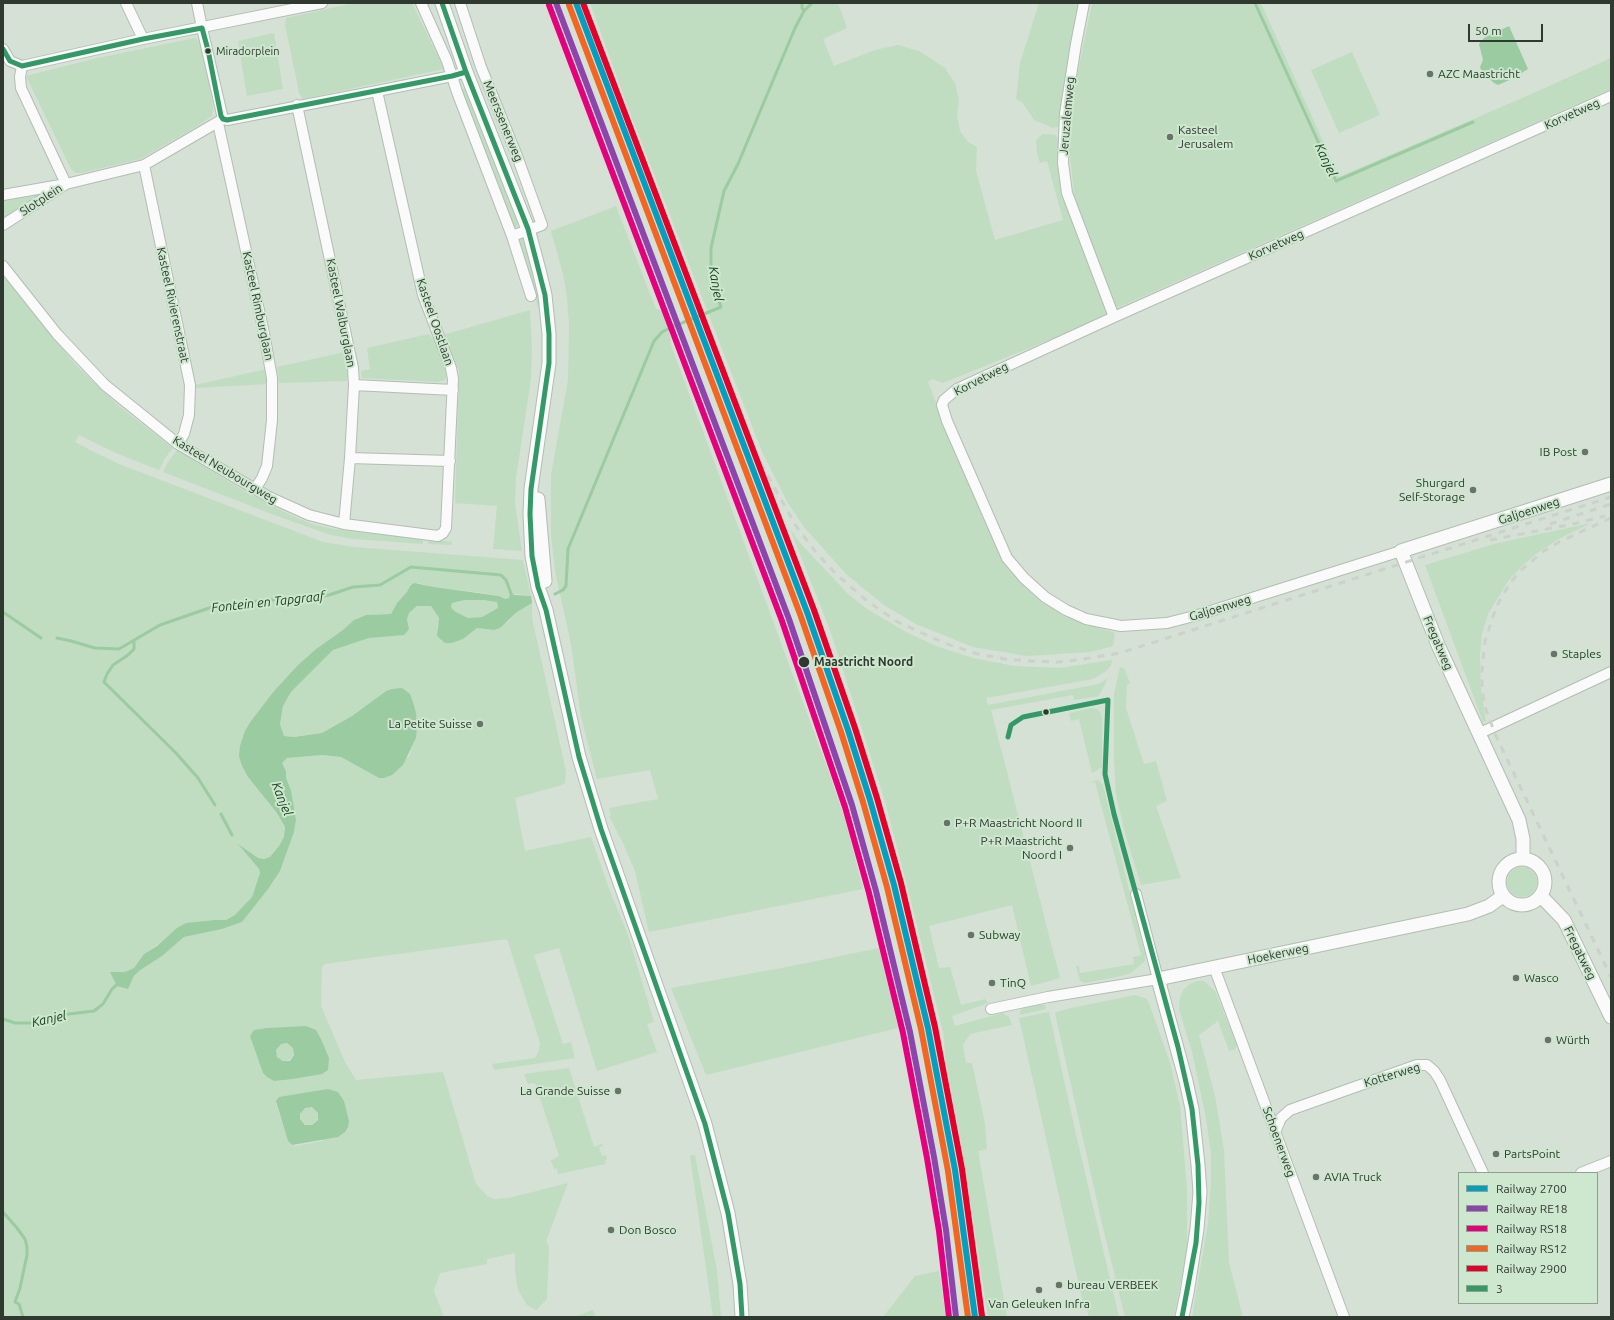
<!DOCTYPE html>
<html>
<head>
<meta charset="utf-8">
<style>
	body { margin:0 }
	#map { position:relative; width:1614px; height:1320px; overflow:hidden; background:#d4e1d4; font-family:Ubuntu,sans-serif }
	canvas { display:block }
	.frame { position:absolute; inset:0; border:4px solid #2f3930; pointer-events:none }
	.legend { position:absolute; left:1458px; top:1172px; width:140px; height:132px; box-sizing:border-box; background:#cee7cf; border:1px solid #8ea18f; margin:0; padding:5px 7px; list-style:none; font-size:12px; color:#2f3930 }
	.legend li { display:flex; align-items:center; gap:8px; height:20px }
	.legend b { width:20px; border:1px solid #8ea18f }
	.scale { position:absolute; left:1468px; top:24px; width:75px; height:18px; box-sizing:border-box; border:2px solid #2f3930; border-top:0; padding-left:5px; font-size:12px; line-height:14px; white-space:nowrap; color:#2f3930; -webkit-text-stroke:3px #cee7cf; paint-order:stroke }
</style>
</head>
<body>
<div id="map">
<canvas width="1614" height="1320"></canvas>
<div class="frame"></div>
<ul class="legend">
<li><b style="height:5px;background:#059ebe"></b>Railway 2700</li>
<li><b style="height:5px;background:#8e44ad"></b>Railway RE18</li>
<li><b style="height:5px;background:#e5007d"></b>Railway RS18</li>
<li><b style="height:5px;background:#f26522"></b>Railway RS12</li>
<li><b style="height:5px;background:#e4002b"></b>Railway 2900</li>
<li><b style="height:5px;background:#396"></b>3</li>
</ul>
<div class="scale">50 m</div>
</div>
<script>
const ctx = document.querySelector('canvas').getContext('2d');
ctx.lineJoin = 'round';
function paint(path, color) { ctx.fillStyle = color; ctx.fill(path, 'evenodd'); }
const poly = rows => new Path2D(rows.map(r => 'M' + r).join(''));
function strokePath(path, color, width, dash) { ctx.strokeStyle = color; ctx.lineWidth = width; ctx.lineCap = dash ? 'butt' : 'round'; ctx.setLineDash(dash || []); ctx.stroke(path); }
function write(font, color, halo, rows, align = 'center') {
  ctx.font = font + ' Ubuntu,sans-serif'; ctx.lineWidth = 4; ctx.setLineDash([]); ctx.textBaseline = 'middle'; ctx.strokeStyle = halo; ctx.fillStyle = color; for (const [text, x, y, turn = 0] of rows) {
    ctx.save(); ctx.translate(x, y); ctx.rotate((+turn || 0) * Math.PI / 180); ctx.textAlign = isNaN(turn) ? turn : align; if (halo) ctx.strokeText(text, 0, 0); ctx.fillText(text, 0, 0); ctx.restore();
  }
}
const green = poly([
	[354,3,412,3,444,69,303,99,299,93,296,77,285,25,286,18],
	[590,3,838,3,847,28,823,39,834,66,875,50,898,45,919,51,945,68,955,83,959,100,957,115,960,131,968,142,977,147,976,171,995,240,1063,220,1047,161,1040,163,1037,152,1036,140,1043,134,1055,135,1060,140,1060,164,1109,313,1108,316,943,383,932,379,928,382,957,457,998,551,1010,571,1033,595,1066,617,1115,633,1113,646,1090,652,1027,656,973,647,916,624,884,605,847,575,804,527,788,503,763,454,627,105],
	[1039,3,1082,3,1061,126,1053,128,1034,120,1022,102,1016,99,1020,63],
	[1092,3,1261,3,1339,177,1536,92,1611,58,1611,89,1117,308,1101,274,1077,205,1074,194,1070,156,1070,130,1074,91],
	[274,33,283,89,247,96,238,41],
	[195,38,200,42,208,78,213,107,212,116,196,127,140,159,81,173,76,173,71,169,26,76,93,59],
	[1352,52,1380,115,1339,133,1311,70],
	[467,87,520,223,517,227,512,226,460,90],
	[51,190,3,220,3,199],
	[616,206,656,309,667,312,671,345,828,770,846,823,863,889,649,932,635,871,623,843,609,816,611,815,609,808,658,799,650,770,597,779,581,717,571,644,556,576,551,536,551,475,568,380,569,325,567,297,563,274,551,231],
	[521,238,524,238,540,297,542,320,518,242],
	[3,272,75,364,119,406,173,448,165,458,159,470,118,454,79,435,75,442,90,450,119,464,323,542,354,547,523,560,531,596,510,593,509,598,505,599,499,596,483,593,434,587,419,583,410,586,407,592,397,603,391,614,366,615,354,620,343,630,316,649,298,665,274,691,251,721,242,766,248,777,277,813,285,827,284,837,279,846,271,857,264,859,258,858,239,845,259,869,260,873,252,897,235,916,226,920,215,920,165,939,144,954,134,968,125,972,110,973,128,989,134,976,139,971,162,956,184,937,222,929,242,922,280,871,294,832,296,820,291,790,286,778,286,771,282,763,287,758,322,755,341,757,379,778,384,778,409,756,416,738,416,713,386,691,352,716,322,733,294,737,284,736,280,724,283,706,291,692,333,650,369,638,409,629,407,619,409,613,417,606,431,606,439,618,437,628,440,638,445,643,452,643,463,639,477,628,494,630,509,621,517,612,532,603,532,618,566,771,565,783,562,785,515,798,525,851,591,837,609,889,628,935,654,1022,647,1024,657,1052,597,1071,559,948,534,955,563,1044,571,1042,575,1058,494,1070,492,1064,535,1058,539,1050,540,1043,507,939,325,964,322,967,321,1006,345,1062,356,1080,443,1072,476,1184,487,1196,494,1199,509,1198,568,1183,546,1241,549,1247,547,1299,536,1310,527,1305,518,1290,515,1272,515,1253,487,1259,487,1264,440,1273,434,1291,444,1317,3,1317],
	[267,1028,283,1028,326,1072,293,1079,274,1081],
	[344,1101,322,1141,296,1146,291,1145,288,1141,276,1103],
	[530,310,532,350,531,379,516,478,515,503,522,551,493,549,497,506,455,503,459,370,443,335],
	[429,334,435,342,446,366,447,374,445,380,438,382,362,378,361,371,370,369,367,348],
	[345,352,348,367,347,381,279,383,277,367],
	[267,369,268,384,195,388,195,385],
	[177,450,243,490,290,515,312,524,334,529,423,539,423,544,353,539,331,535,277,516,163,472,168,462],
	[1591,523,1557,540,1536,554,1521,567,1508,581,1488,614,1482,634,1480,655,1481,690,1486,721,1483,722,1425,565,1494,544],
	[790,529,801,544,848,594,867,609,906,632,936,646,973,658,1014,666,1060,668,1112,660,1111,665,1105,672,1093,679,986,698,988,705,1099,684,1108,678,1099,696,1074,700,1073,695,991,710,1060,978,1031,986,1012,905,929,926,939,968,950,967,961,1005,985,999,988,1003,952,1016,955,1026,1002,1013,1009,1017,1012,1025,970,1034,963,1045,966,1063,972,1063,985,1124,987,1149,978,1151,1007,1317,988,1317,961,1142,945,1058,944,1037,916,921,885,801,830,630],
	[429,539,452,542,452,545,428,544],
	[465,600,483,600,497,602,498,608,482,617,468,618,456,612,452,609,451,606,451,603],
	[1120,667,1124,668,1130,683,1127,685,1126,708,1143,761,1144,764,1156,761,1167,801,1156,806,1181,878,1141,885,1125,833,1116,795,1114,760,1114,694],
	[1092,708,1097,709,1101,713,1102,719,1102,767,1092,773,1079,719,1071,721,1069,713],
	[1098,780,1103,785,1145,954,1145,961,1131,973,1121,976,1085,983,1080,981,1076,966,1079,966,1080,973,1134,964,1133,957,1141,955,1095,782,1088,783],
	'1507 882a15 15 0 1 1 30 0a15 15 0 1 1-30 0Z',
	[879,948,898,1028,706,1075,671,988,787,967],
	[1197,981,1204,981,1215,991,1237,1045,1235,1049,1229,1051,1218,1021,1199,1035,1215,1096,1224,1150,1229,1263,1243,1317,1192,1317,1208,1223,1211,1183,1211,1153,1205,1113,1192,1052,1179,1009,1180,998,1184,989,1190,984],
	[1135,995,1147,999,1150,1006,1170,1063,1180,1105,1187,1190,1187,1249,1174,1317,1125,1317,1102,1224,1055,1013,1067,1009],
	[1032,1004,1045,1005,1046,1009,1020,1015,1020,1011,1024,1007],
	[1049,1012,1075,1130,1119,1317,1089,1317,1085,1303,1083,1303,1019,1018],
	'276 1052a9 9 0 1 1 18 0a9 9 0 1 1-18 0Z',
	[569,1068,594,1147,602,1144,603,1146,599,1147,602,1156,606,1155,607,1159,605,1160,606,1164,558,1174,557,1168,554,1169,551,1160,559,1156,535,1083,528,1084,524,1074],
	'300 1116a9 9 0 1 1 18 0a9 9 0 1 1-18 0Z',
	[695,1155,717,1271,721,1317,713,1317,690,1156],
	[939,1271,946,1317,883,1317,915,1276],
	[593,1310,596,1317,573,1317]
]);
const water = poly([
	[1509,26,1528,69,1514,78,1498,85,1494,83,1482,72,1480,67,1483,60,1479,44,1484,38],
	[414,583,434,587,499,596,505,599,509,598,510,593,515,595,531,596,532,603,517,612,500,628,494,630,477,628,463,639,452,643,445,643,437,636,439,618,431,606,417,606,409,613,407,619,409,629,404,635,369,638,333,650,291,692,283,706,280,724,284,736,294,737,322,733,352,716,386,691,392,689,402,688,410,694,413,702,416,713,417,726,416,738,403,765,392,775,384,778,379,778,341,757,322,755,287,758,282,763,286,771,286,778,291,790,296,820,294,832,280,871,268,889,242,922,222,929,184,937,162,956,139,971,134,976,128,989,117,986,110,972,125,972,134,968,144,954,157,946,177,928,186,923,215,920,226,920,235,915,252,897,260,873,259,869,238,844,258,858,264,859,270,857,279,846,284,837,285,827,277,813,248,777,242,766,239,756,240,746,245,731,251,721,274,691,298,665,316,649,343,630,354,620,366,615,391,614,397,603,407,592,410,586],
	[465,600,483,600,497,602,498,608,482,617,468,618,456,612,452,609,451,606,452,603],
	[306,1026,316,1030,321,1039,329,1058,328,1070,322,1074,293,1079,274,1081,267,1077,263,1073,250,1036,254,1030,267,1028],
	[287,1043,293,1048,294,1055,290,1061,283,1061,277,1057,276,1050,281,1044],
	[328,1089,338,1092,344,1101,349,1121,348,1127,345,1132,338,1137,292,1145,288,1141,276,1101,279,1097],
	[312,1107,318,1113,318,1120,312,1125,305,1125,300,1119,300,1114,305,1108]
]);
const stream = poly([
	[802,3,802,8,804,11],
	[1255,3,1336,181,1473,122],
	[555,594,563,590,566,586,568,549,654,341,662,332,672,327,721,307,714,286,711,267,711,248,724,191,738,164,795,28,804,11,812,3],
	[3,612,41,638],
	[57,638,71,641,95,648,119,649,160,625,212,607,265,600,301,600,329,595,353,587,380,585,411,567,501,575,506,580,512,596],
	[134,641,134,649,128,655,113,665,107,674,104,682,176,753,198,778,215,805],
	[221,814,232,835],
	[3,1019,15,1023,32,1023,52,1016,94,1011,103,1004,112,989,120,982],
	[3,1212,17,1228,25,1239,27,1247,27,1255,20,1288,15,1302,19,1304,23,1317]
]);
const minor = poly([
	[126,3,143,39],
	[197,3,202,28,223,119],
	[421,3,447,61,457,92,512,236,531,296],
	[460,3,481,67,517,156,542,225,512,236],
	[1084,3,1076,44,1065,114,1063,163,1067,193,1114,317],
	[3,49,10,61,22,66,143,39,322,3],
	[22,66,20,77,21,88,66,184,144,165,223,119,227,120,377,91,452,76,466,72],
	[297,105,353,368,354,385,350,458,344,524],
	[218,123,264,333,272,378,272,420,267,466,262,478,255,489],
	[144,165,190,385,189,415,184,434,178,444],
	[3,195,66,184,3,225],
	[3,266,57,334,105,385,178,444,269,497,309,515,344,524,438,536,443,533,446,528,453,379,451,368,423,295,377,91],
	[354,385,453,390],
	[350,458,450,461],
	[1401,551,1198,615,1167,623,1121,626,1086,619,1066,610,1045,597,1024,578,1007,558,947,421,942,405,944,400,957,389,1114,317,1611,96],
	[1478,734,1611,672],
	[1214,967,1344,1317],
	[991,1009,1048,997,1158,979,1136,894],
	[1275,1132,1281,1118,1290,1110,1417,1065,1427,1065,1434,1071,1440,1080,1483,1173],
	[1581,1173,1611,1161]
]);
const tertiary = poly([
	[442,3,466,72,528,229,539,270,545,295,549,334,549,363,531,489,530,514,532,556,538,587,546,610,579,757,601,829,705,1124,728,1213,740,1284,742,1317],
	[538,499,545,581],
	'1499 882a23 23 0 1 1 46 0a23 23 0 1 1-46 0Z',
	[1523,859,1523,839,1519,820,1438,645,1401,551,1611,484],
	[1541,896,1564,920,1611,1017],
	[1182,1317,1187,1293,1197,1229,1200,1192,1198,1165,1192,1109,1186,1081,1158,979,1468,914,1489,906,1503,896]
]);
const rail = poly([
	[743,425,761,464,796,526,815,551,835,573,866,600,896,621,944,643,978,654,1005,659,1031,661,1058,662,1084,659,1120,653,1611,497],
	[1611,518,1559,542,1544,551,1521,570,1510,583,1496,607,1485,641,1482,670,1482,690,1486,710,1496,736,1611,977],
	[1550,524,1611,504],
	[1490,540,1573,524,1605,516]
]);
const bus1 = poly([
	[442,3,466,72,528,229,545,295,549,334,549,363,531,489,530,514,532,556,538,587,546,610,579,757,601,829,705,1124,728,1213,740,1284,742,1317],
	[3,49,10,61,22,66,143,39,202,28,208,50,221,116,223,119,227,120,452,76,466,72],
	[1008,737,1011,725,1023,717,1108,700,1105,774,1114,814,1178,1047,1192,1109,1198,1165,1199,1203,1196,1243,1182,1317]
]);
const rail1 = poly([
	[576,3,807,612,848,730,870,800,894,885,928,1028,955,1170,975,1317]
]);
const rail2 = poly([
	[556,3,789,619,852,805,876,891,910,1032,934,1157,946,1230,956,1317]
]);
const rail3 = poly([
	[549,5,782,621,845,807,869,893,903,1033,927,1158,939,1231,949,1317]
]);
const rail4 = poly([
	[569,5,800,614,841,732,863,802,887,887,921,1029,948,1171,968,1317]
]);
const rail5 = poly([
	[583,3,814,610,855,728,877,798,901,883,935,1027,962,1169,982,1316]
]);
const markers = [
	[208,51,3.5,"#2f3930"],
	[1430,74,4,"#697469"],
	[1170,137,4,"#697469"],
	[1585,452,4,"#697469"],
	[1473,490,4,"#697469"],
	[1554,654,4,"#697469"],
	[804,662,6,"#2f3930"],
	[1046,712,3.5,"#2f3930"],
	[480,724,4,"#697469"],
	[947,823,4,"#697469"],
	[1070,848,4,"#697469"],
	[971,935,4,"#697469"],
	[1516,978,4,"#697469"],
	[992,983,4,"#697469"],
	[1548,1040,4,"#697469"],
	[618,1091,4,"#697469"],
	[1496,1154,4,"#697469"],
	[1316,1177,4,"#697469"],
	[611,1230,4,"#697469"],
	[1059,1285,4,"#697469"],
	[1039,1290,4,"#697469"]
];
const busNames = [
	["Miradorplein",216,51]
];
const poiNames = [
	["AZC Maastricht",1438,74],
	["Kasteel",1178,130],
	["Jerusalem",1178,144],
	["IB Post",1577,452,"right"],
	["Shurgard",1465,483,"right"],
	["Self-Storage",1465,497,"right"],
	["Staples",1562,654],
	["La Petite Suisse",472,724,"right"],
	["P+R Maastricht Noord II",955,823],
	["P+R Maastricht",1062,841,"right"],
	["Noord I",1062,855,"right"],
	["Subway",979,935],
	["Wasco",1524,978],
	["TinQ",1000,983],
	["Würth",1556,1040],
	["La Grande Suisse",610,1091,"right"],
	["PartsPoint",1504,1154],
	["AVIA Truck",1324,1177],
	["Don Bosco",619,1230],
	["bureau VERBEEK",1067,1285],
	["Van Geleuken Infra",1039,1304,"center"]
];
const streetNames = [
	["Korvetweg",1572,114,-24],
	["Jeruzalemweg",1067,116,-85],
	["Meerssenerweg",503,121,68],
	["Slotplein",41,200,-33],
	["Korvetweg",1276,245,-24],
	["Kasteel Rivierenstraat",173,305,78],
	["Kasteel Rimburglaan",258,306,78],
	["Kasteel Walburglaan",341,313,79],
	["Kasteel Oostlaan",435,322,71],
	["Korvetweg",981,379,-27],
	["Kasteel Neubourgweg",225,470,31],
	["Galjoenweg",1529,511,-18],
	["Galjoenweg",1220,608,-17],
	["Fregatweg",1438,643,67],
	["Fregatweg",1580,953,64],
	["Hoekerweg",1278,954,-12],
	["Kotterweg",1392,1075,-17],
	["Schoenerweg",1279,1142,70]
];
const stopNames = [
	["Maastricht Noord",814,662]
];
const waterNames = [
	["Kanjel",1326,160,65],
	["Kanjel",716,284,80],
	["Fontein en Tapgraaf",268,602,-6],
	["Kanjel",282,799,68],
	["Kanjel",49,1019,-12]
];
paint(green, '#c0ddc1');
paint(water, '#9bcba0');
strokePath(stream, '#9bcba0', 3);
strokePath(minor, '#b3bdb4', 12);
strokePath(tertiary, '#b3bdb4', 15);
strokePath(minor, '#f9faf9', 10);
strokePath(tertiary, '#f9faf9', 13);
strokePath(rail, '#ccd1cc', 3, [7, 7]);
strokePath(bus1, '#396', 5);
strokePath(rail1, '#059ebe', 6);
strokePath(rail2, '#8e44ad', 6);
strokePath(rail3, '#e5007d', 6);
strokePath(rail4, '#f26522', 6);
strokePath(rail5, '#e4002b', 6);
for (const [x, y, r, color] of markers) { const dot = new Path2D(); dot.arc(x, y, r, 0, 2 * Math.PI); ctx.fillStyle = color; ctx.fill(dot); strokePath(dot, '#cee7cf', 1.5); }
write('11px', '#2f3930', '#cee7cf', busNames, 'left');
write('12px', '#2f3930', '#cee7cf', poiNames, 'left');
write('12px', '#2f3930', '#cee7cf', streetNames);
write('bold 12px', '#2f3930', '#cee7cf', stopNames, 'left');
write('italic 13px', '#16421e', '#cee7cf', waterNames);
</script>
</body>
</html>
